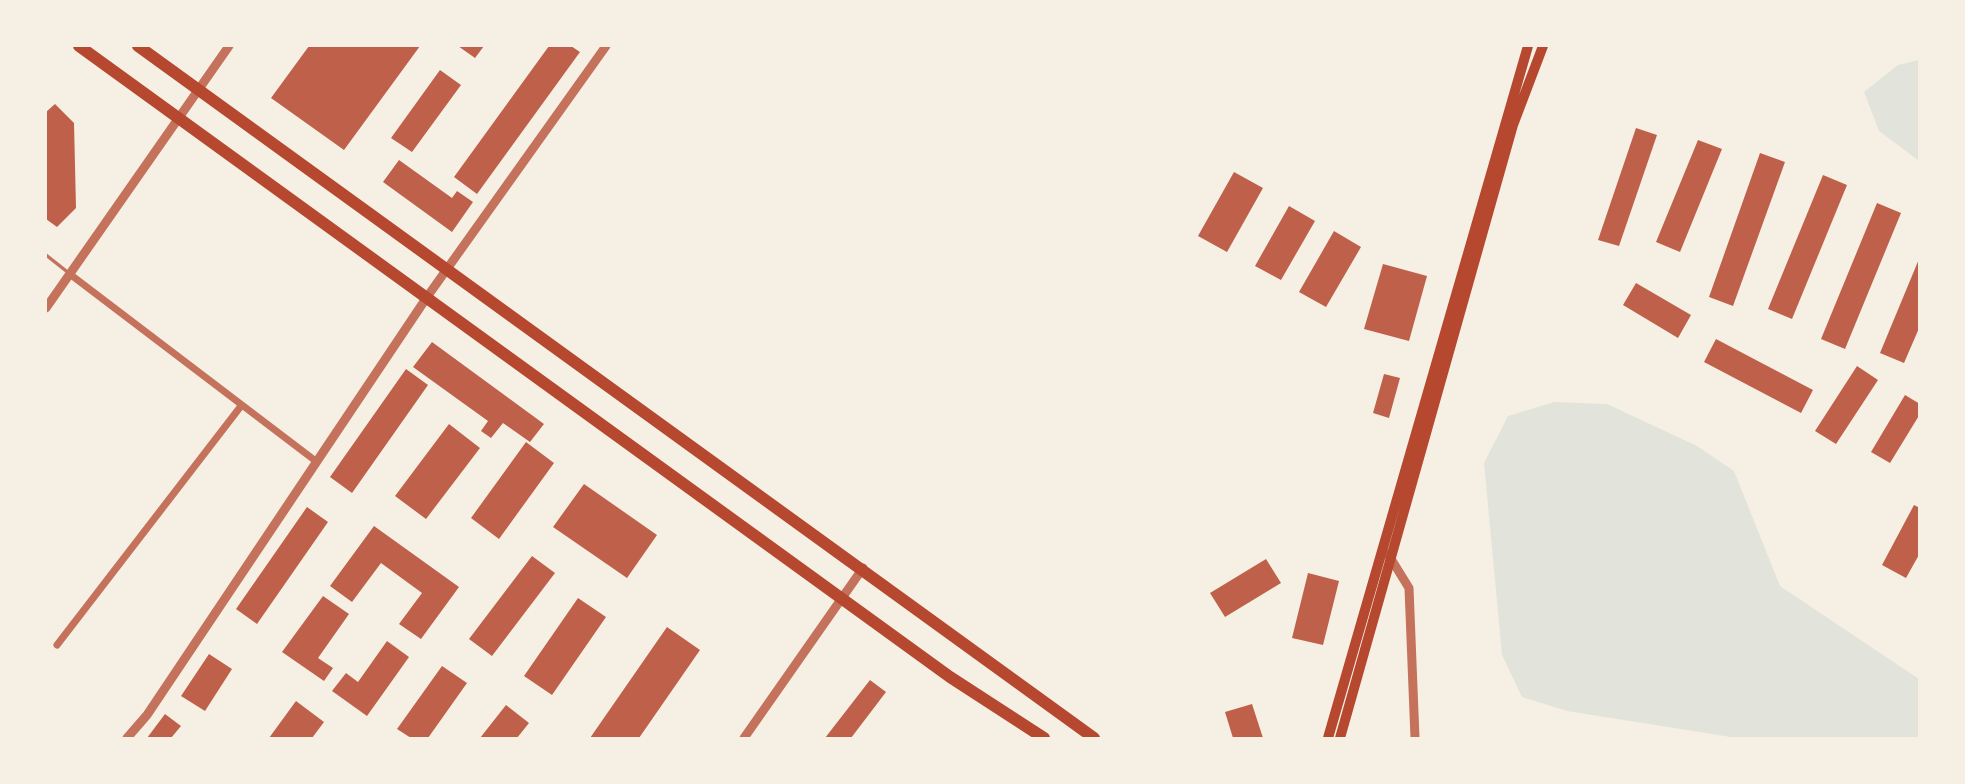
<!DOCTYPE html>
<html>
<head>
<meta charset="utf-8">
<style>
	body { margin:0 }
	#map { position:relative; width:1965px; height:784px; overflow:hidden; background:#f6efe4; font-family:Helvetica,sans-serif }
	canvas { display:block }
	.frame { position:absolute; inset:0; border:47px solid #f6efe4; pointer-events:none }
</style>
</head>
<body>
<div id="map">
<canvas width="1965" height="784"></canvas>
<div class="frame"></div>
</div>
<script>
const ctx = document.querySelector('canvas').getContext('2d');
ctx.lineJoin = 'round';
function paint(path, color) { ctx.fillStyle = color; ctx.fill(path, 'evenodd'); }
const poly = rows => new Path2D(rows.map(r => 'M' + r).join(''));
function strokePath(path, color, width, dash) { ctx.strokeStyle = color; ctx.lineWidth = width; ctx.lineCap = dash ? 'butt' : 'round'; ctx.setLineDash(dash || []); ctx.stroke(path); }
const green = poly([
	[1919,60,1920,60,1919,161,1879,131,1864,92,1898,65],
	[1554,402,1607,404,1697,446,1734,471,1780,586,1919,679,1919,738,1737,738,1567,711,1522,697,1502,655,1484,463,1508,416]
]);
const building = poly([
	[309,46,420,46,344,150,271,98],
	[458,46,484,46,475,58],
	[549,46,571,46,580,52,477,194,454,177],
	[440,70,461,85,412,152,391,138],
	[55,104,74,123,76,208,57,227,46,219,46,112],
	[1636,128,1657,135,1619,246,1598,240],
	[1698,140,1722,149,1680,252,1656,242],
	[1760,153,1785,162,1733,306,1709,297],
	[399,160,452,198,457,191,473,202,452,232,383,182],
	[1234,172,1263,188,1227,252,1198,236],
	[1823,175,1847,185,1792,319,1768,309],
	[1877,203,1901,213,1845,349,1821,339],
	[1289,206,1315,221,1281,280,1255,266],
	[1334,231,1361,247,1326,307,1299,292],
	[1919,259,1920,326,1904,363,1880,353],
	[1383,264,1427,276,1409,341,1364,329],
	[1636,283,1691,315,1678,338,1623,305],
	[1716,339,1813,390,1801,413,1704,362],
	[432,342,544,424,530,442,503,423,491,438,481,431,488,421,413,367],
	[1857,366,1878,380,1836,444,1815,431],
	[406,369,428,385,352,493,330,477],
	[1384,374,1400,378,1389,418,1373,413],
	[1905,395,1920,404,1920,414,1890,463,1871,452],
	[449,424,480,448,426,519,395,496],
	[526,442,554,463,499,539,471,518],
	[584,484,657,535,627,578,553,527],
	[1914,505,1920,508,1920,553,1906,578,1882,565],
	[307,507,328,522,257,624,236,609],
	[374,526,459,587,421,639,399,624,422,593,381,563,352,602,330,586],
	[532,556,555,573,492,656,469,639],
	[1266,559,1281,583,1225,617,1210,593],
	[1308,573,1339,581,1323,645,1292,638],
	[323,596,349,614,318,658,333,668,324,681,282,652],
	[578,598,606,617,552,695,524,676],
	[667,627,700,650,639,738,590,738],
	[387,641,409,657,367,716,332,691,346,673,358,682],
	[209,654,232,669,205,711,181,696],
	[442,666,467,683,428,738,411,738,397,729],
	[870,680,886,692,851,738,825,738],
	[296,701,324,722,312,738,269,738],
	[1252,704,1263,738,1233,738,1225,712],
	[506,705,529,723,517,738,480,738],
	[165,714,181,726,171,738,147,738]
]);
const service = poly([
	[46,255,70,274]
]);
const minor = poly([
	[71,275,317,462],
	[57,645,241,406]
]);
const tertiary = poly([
	[46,308,229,46],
	[1388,554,1409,588,1415,738],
	[127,738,147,715,427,297,606,46],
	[744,738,863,568]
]);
const primary = poly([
	[1328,738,1528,46],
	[1340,738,1513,125,1543,46]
]);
const trunk = poly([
	[79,46,950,677,1044,738],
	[138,46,1094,738]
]);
paint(green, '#e2e4dc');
paint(building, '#bf614a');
strokePath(service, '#c5725c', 3.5);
strokePath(minor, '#c5725c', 7);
strokePath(tertiary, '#c5725c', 9);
strokePath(primary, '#b5482f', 10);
strokePath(trunk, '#b5482f', 12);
</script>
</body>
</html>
